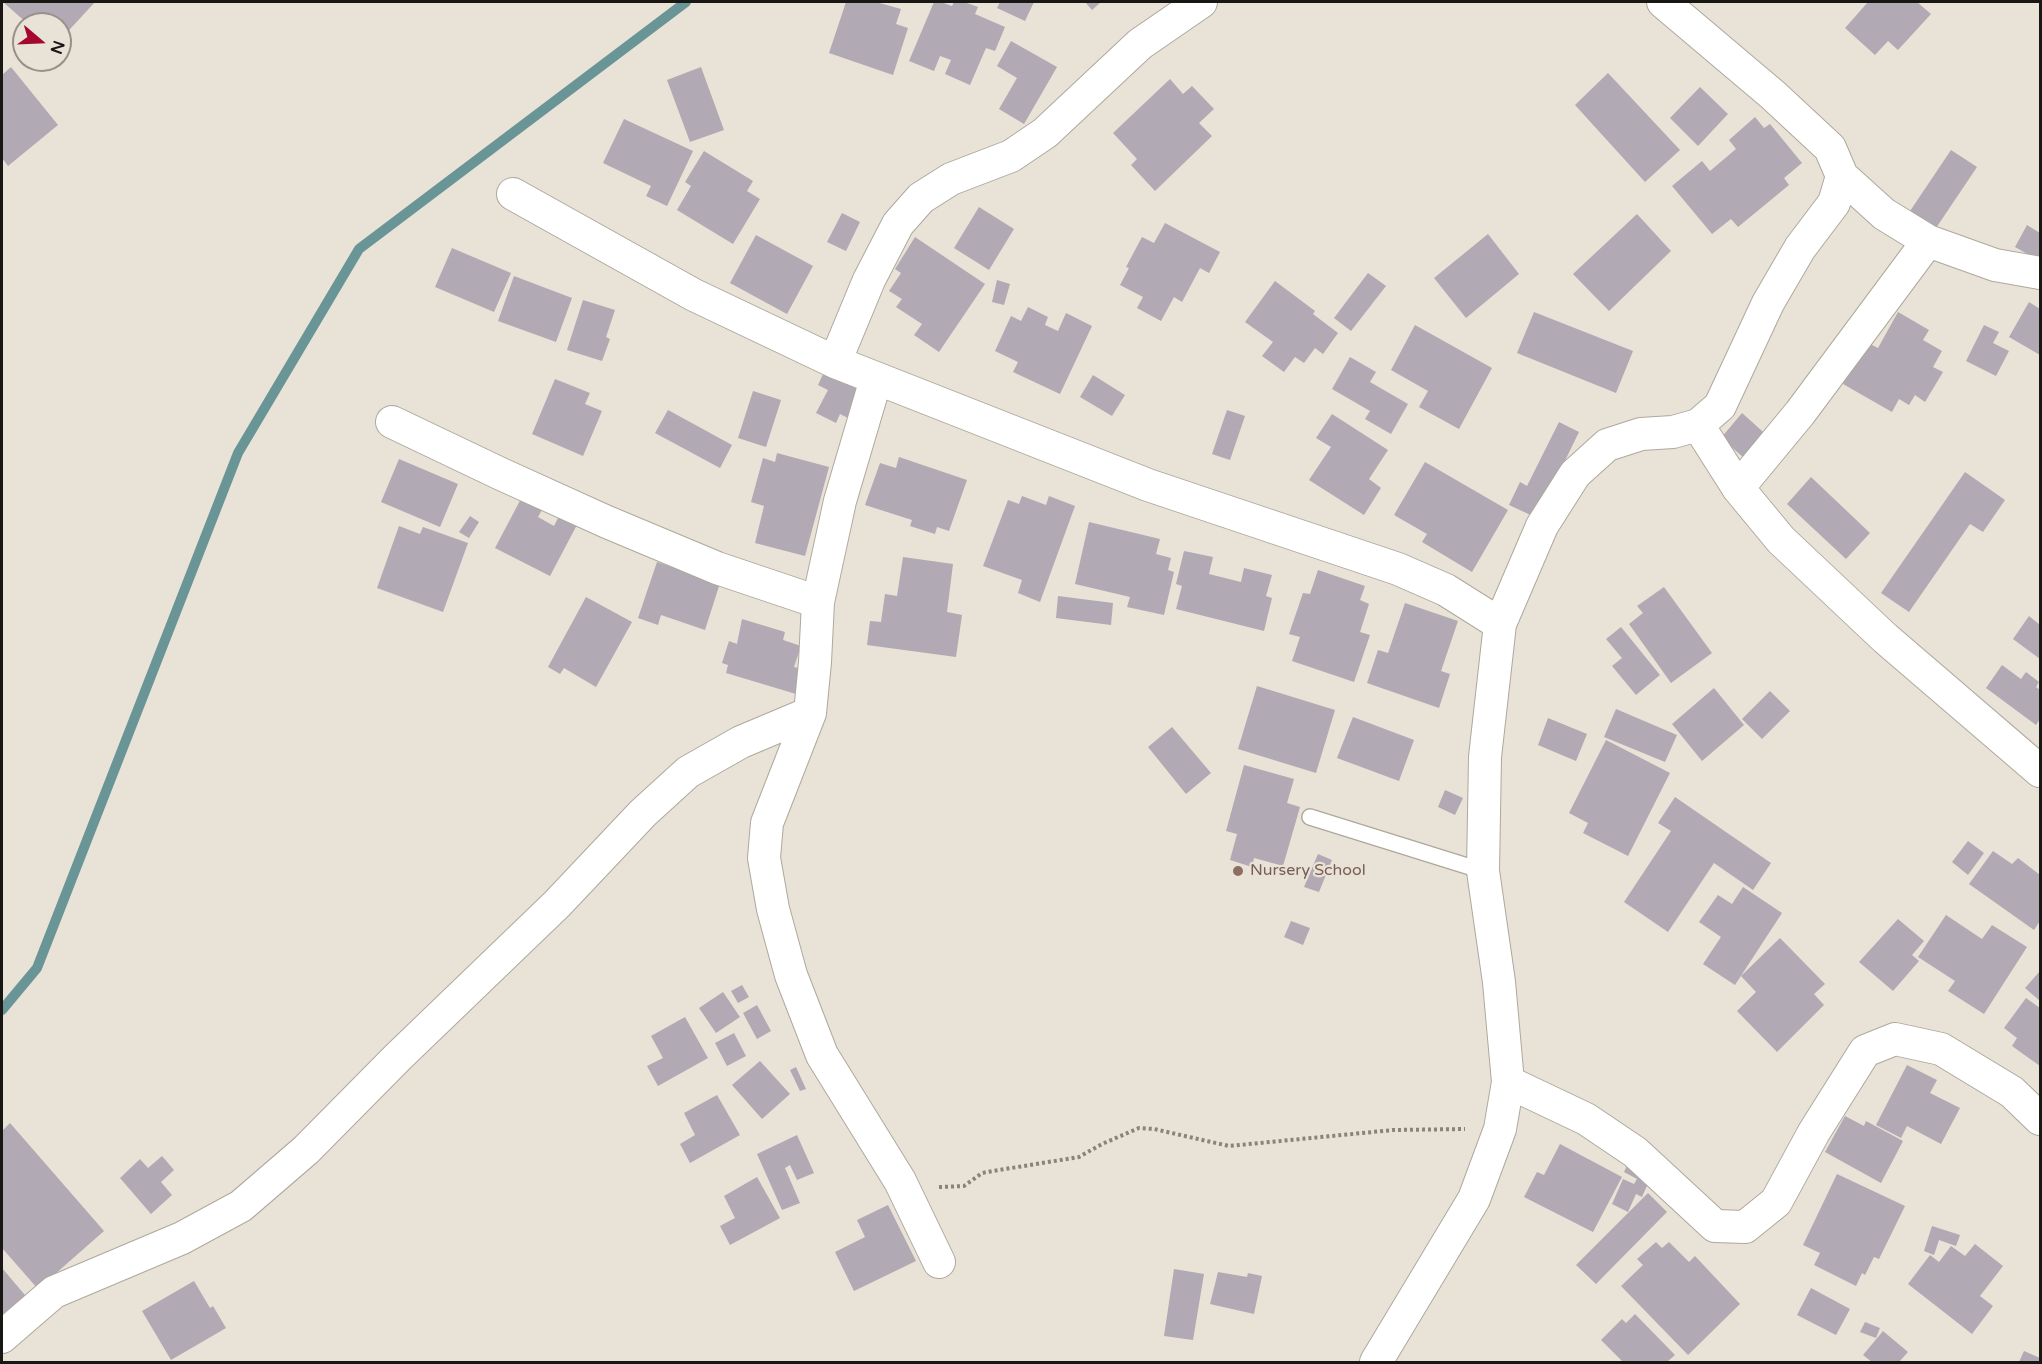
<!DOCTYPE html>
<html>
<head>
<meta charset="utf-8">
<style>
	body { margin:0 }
	#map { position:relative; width:2042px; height:1364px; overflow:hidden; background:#e9e2d7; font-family:"Varela Round",sans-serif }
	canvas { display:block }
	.frame { position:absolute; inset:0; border:3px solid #191713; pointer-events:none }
	.north { position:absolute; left:12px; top:12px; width:60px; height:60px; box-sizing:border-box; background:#e9e2d7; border:2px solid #969189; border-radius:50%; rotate:109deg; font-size:16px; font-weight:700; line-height:24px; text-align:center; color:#191713 }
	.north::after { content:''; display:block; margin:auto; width:21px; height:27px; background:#a40730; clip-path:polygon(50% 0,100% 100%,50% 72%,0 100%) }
</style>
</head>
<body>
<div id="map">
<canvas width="2042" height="1364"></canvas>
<div class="frame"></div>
<div class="north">N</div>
</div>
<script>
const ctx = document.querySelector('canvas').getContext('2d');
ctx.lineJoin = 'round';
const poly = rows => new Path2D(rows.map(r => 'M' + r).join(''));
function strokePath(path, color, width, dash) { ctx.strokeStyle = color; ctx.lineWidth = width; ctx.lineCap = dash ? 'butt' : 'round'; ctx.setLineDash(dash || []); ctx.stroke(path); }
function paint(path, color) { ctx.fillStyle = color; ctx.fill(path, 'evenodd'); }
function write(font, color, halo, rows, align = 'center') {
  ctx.font = font + ' "Varela Round",sans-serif'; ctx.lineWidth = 4.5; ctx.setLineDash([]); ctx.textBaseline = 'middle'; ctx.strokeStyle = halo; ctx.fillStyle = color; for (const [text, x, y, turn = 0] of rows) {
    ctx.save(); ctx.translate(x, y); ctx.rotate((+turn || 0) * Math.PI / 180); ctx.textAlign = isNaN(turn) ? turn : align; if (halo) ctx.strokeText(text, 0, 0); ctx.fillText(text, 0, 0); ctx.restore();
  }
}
const stream = poly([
	[2,1010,37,968,238,453,359,249,686,2]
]);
const building = poly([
	[3,2,95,2,60,40,60,24,28,24],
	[846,2,876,2,901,9,896,24,908,28,893,75,829,53],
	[934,2,941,2,952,6,954,2,964,2,978,7,975,14,1005,27,995,51,986,48,970,85,945,74,951,60,940,56,934,71,909,61],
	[1000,2,1034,2,1025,21,997,8],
	[1085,2,1101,2,1092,10],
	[1868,2,1917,2,1931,14,1898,50,1888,41,1875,55,1845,28],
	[1011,41,1057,67,1024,124,999,109,1017,78,997,66],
	[11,67,58,125,8,166,2,158,2,75],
	[701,67,724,130,690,142,667,80],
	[1608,73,1680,150,1645,182,1575,105],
	[1170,79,1183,94,1192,86,1214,109,1199,123,1212,136,1155,191,1131,165,1137,159,1113,133],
	[1700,87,1728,114,1698,146,1670,118],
	[1755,117,1764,128,1770,124,1802,163,1784,178,1789,185,1738,227,1731,219,1712,234,1672,186,1702,161,1710,171,1736,149,1729,140],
	[624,119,693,151,667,206,646,196,651,186,603,163],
	[1951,150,1977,167,1932,234,1906,217],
	[704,151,753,181,747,191,760,199,733,244,677,210,691,186,685,182],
	[979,207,1014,229,989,270,954,248],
	[842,213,860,222,846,251,827,242],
	[1637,214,1671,251,1609,311,1573,274],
	[1165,223,1220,252,1209,273,1200,268,1182,302,1174,297,1161,321,1137,308,1143,297,1120,285,1129,268,1126,267,1142,237,1154,243],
	[2027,225,2040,233,2040,261,2015,247],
	[1488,234,1519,274,1466,318,1434,278],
	[756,235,813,266,787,314,730,283],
	[915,237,985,284,939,352,914,335,922,324,896,307,902,299,889,291,901,273,895,269],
	[452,248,511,273,494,312,435,287],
	[1368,273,1386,286,1351,331,1334,318],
	[514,276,572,298,556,342,498,321],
	[997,280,1010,284,1004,305,992,302],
	[1275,281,1315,311,1313,314,1338,333,1323,354,1315,348,1304,363,1295,357,1284,372,1262,356,1273,342,1245,322],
	[583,300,615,310,606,337,610,339,602,361,567,350],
	[2029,302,2040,309,2040,355,2009,337],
	[1028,307,1048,317,1045,325,1058,331,1066,313,1092,326,1060,394,1013,372,1018,362,995,351,1011,316,1021,321],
	[1534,312,1633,351,1616,393,1517,353],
	[1898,312,1929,330,1923,340,1942,351,1933,367,1943,372,1925,402,1915,395,1909,405,1899,399,1892,412,1843,384,1866,342,1878,348],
	[1415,325,1492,368,1459,429,1419,407,1428,391,1391,370],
	[1984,325,1999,332,1993,343,2009,351,1996,376,1966,361],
	[1350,357,1376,372,1370,382,1408,404,1391,434,1365,419,1370,411,1332,389],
	[824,372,864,391,850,419,840,414,836,423,816,413,828,390,818,385],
	[1093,375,1125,395,1112,416,1080,397],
	[555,379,590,393,585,404,602,411,583,456,532,434],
	[753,391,781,400,766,447,738,438],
	[668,410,732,445,720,468,655,433],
	[1227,410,1245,416,1230,460,1212,454],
	[1742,413,1771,439,1750,463,1721,438],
	[1332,414,1388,450,1369,479,1381,488,1364,515,1309,480,1331,447,1316,438],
	[1559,422,1579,432,1537,518,1509,505,1520,482,1527,486],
	[777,453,829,467,805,556,755,543,764,506,751,502,763,458,775,462],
	[899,457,967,480,949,531,937,527,935,534,910,526,912,520,865,505,880,463,896,468],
	[399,459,458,484,440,527,381,502],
	[1425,462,1508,510,1472,572,1422,542,1427,534,1394,515],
	[1965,472,2005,500,1983,532,1970,524,1909,612,1881,593],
	[1811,477,1870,533,1846,559,1787,504],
	[523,495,544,506,538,517,554,526,561,512,579,521,550,576,495,548],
	[1022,496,1046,505,1049,496,1075,506,1040,602,1018,593,1022,580,983,566,1008,500,1019,504],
	[470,516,479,522,469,538,459,532],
	[1089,522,1160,539,1156,554,1171,558,1168,570,1174,572,1164,615,1127,607,1130,597,1075,584],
	[399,526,420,534,423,527,468,543,443,612,377,588],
	[1184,551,1213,557,1209,574,1241,582,1244,568,1272,575,1266,596,1272,598,1264,631,1176,609,1182,586,1176,584],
	[903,557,953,564,947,612,962,615,956,657,867,645,870,621,881,622,885,594,897,596],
	[657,562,720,583,705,630,661,615,658,625,638,618],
	[1318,570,1365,586,1360,600,1369,604,1360,632,1370,635,1354,682,1292,661,1300,637,1289,634,1303,593,1310,594],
	[1664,587,1712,653,1671,683,1629,624,1643,613,1637,606],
	[1058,596,1113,603,1111,625,1056,618],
	[586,597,632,622,596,687,564,668,560,674,548,667],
	[1405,603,1458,621,1441,671,1450,674,1439,708,1367,683,1378,650,1388,653],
	[2029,616,2040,625,2040,659,2013,639],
	[742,619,785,632,783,640,801,646,794,667,803,669,796,694,726,673,728,665,722,663,729,641,737,644],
	[1621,627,1660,675,1636,695,1612,666,1622,658,1606,639],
	[2002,665,2021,679,2026,672,2039,682,2036,687,2040,690,2040,719,2036,725,1986,688],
	[1257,686,1335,710,1316,773,1238,749],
	[1714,688,1744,725,1702,761,1672,724],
	[1770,691,1790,711,1762,739,1742,719],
	[1616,709,1677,735,1665,762,1604,737],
	[1353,717,1414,740,1399,781,1337,758],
	[1548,718,1587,734,1576,761,1538,745],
	[1172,727,1211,773,1186,794,1148,747],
	[1606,740,1670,773,1628,856,1583,833,1588,823,1569,813],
	[1244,765,1294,779,1287,803,1300,807,1283,866,1254,858,1252,867,1230,860,1237,834,1226,831],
	[1445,790,1463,798,1455,815,1438,807],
	[1675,797,1771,863,1753,890,1714,863,1668,932,1624,902,1671,831,1658,823],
	[1968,841,1984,853,1968,875,1952,862],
	[1993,851,2012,864,2018,858,2040,875,2040,921,2034,930,1969,884],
	[1318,854,1332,860,1319,892,1304,887],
	[1743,887,1782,913,1735,985,1703,964,1721,937,1699,922,1718,895,1732,904],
	[1946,915,1982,939,1992,925,2027,947,1984,1014,1948,991,1955,981,1918,957],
	[1898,919,1924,941,1912,955,1919,961,1893,991,1859,962],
	[1291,921,1310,928,1303,945,1284,937],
	[1780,938,1825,984,1814,994,1824,1005,1777,1052,1737,1011,1756,992,1741,976],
	[2040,971,2040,1001,2025,988],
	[742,985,749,997,738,1003,731,991],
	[723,992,740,1017,716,1033,699,1008],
	[2026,998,2040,1008,2040,1066,2012,1046,2017,1038,2004,1028],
	[757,1005,771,1031,757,1039,743,1013],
	[685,1017,708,1058,658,1086,647,1066,663,1058,651,1036],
	[734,1033,746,1056,727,1066,715,1043],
	[760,1061,790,1094,762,1119,732,1085],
	[1907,1065,1937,1080,1930,1093,1960,1108,1941,1144,1907,1126,1901,1138,1876,1125],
	[796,1067,806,1089,800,1091,790,1070],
	[717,1095,740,1135,690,1163,680,1144,695,1135,684,1113],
	[1845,1116,1864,1126,1866,1121,1903,1141,1881,1183,1825,1152],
	[10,1123,104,1231,38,1289,2,1248,2,1131],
	[797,1135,814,1173,797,1180,790,1165,785,1168,800,1203,782,1210,757,1154],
	[1560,1144,1622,1177,1593,1232,1524,1197,1537,1172,1544,1175],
	[162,1156,174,1170,161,1182,172,1195,151,1214,120,1178,140,1159,148,1168],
	[1629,1161,1653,1172,1642,1197,1636,1194,1628,1212,1612,1204,1623,1179,1634,1184,1637,1179,1624,1172],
	[1837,1174,1905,1206,1879,1259,1874,1257,1865,1275,1862,1273,1856,1286,1814,1265,1820,1253,1803,1245],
	[757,1177,780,1218,730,1245,720,1226,735,1218,724,1196],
	[1648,1193,1667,1212,1596,1284,1576,1265],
	[888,1205,916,1261,854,1291,835,1252,865,1237,857,1220],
	[1932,1226,1960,1235,1956,1246,1939,1240,1934,1255,1924,1251],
	[1656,1242,1662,1248,1669,1242,1689,1262,1695,1256,1740,1304,1688,1355,1621,1286,1643,1265,1637,1259],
	[1975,1244,2003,1266,1980,1296,1993,1306,1972,1334,1908,1284,1930,1255,1939,1262,1951,1246,1965,1256],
	[2,1268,30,1301,2,1325],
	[1174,1269,1204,1274,1193,1340,1164,1336],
	[1218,1272,1247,1277,1248,1273,1262,1276,1254,1314,1210,1304],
	[194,1281,210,1308,213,1306,226,1328,171,1360,142,1311],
	[1811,1288,1850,1309,1836,1335,1797,1315],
	[1635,1314,1675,1355,1667,1362,1623,1362,1601,1340,1622,1319,1626,1323],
	[1865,1322,1880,1328,1876,1338,1860,1332],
	[1883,1331,1908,1352,1899,1362,1872,1362,1863,1355],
	[2024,1351,2040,1358,2040,1362,2019,1362]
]);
const path = poly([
	[939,1187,964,1186,982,1173,993,1171,1079,1157,1102,1144,1139,1128,1154,1129,1229,1146,1393,1130,1465,1129]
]);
const service = poly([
	[1310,817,1483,871]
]);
const minor = poly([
	[1842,176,1884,214,1928,241,1995,265,2040,273],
	[513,194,694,295,835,362,1148,485,1398,569,1446,590,1500,624],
	[835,362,869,280,898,224,921,198,951,179,1011,156,1045,133,1140,44,1201,2],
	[876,379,840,501,818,602,815,662,810,713,767,823,764,858,773,909,791,975,822,1055,900,1181,939,1262],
	[392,422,501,474,607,522,717,568,818,602],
	[1698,425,1738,488,1781,540,1885,638,2040,771],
	[1738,488,1800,413,1928,241],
	[1508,1082,1586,1119,1635,1152,1715,1226,1745,1227,1776,1202,1814,1132,1865,1051,1895,1039,1941,1049,2012,1092,2040,1119],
	[2,1337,54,1292,182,1238,241,1206,306,1150,398,1057,557,904,643,813,688,772,741,742,810,713],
	[1376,1362,1474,1199,1500,1129,1508,1082,1499,982,1483,871,1485,757,1500,624,1542,526,1575,474,1607,445,1641,434,1673,432,1698,425,1720,406,1768,303,1800,248,1834,203,1842,176,1830,148,1773,95,1663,2]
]);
const markers = [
	[1238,871,6,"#8d6e63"]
];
const educationNames = [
	["Nursery School",1250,871]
];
strokePath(stream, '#699596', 10);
paint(building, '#b1a9b3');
strokePath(service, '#aea89d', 18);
strokePath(minor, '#aea89d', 34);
strokePath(path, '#88837b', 4, [3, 3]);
strokePath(service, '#fff', 15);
strokePath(minor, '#fff', 32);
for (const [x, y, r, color] of markers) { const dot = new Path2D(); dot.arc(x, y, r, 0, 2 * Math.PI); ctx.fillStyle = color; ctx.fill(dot); strokePath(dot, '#e9e2d7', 2); }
write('16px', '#785e54', '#e9e2d7', educationNames, 'left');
</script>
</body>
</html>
